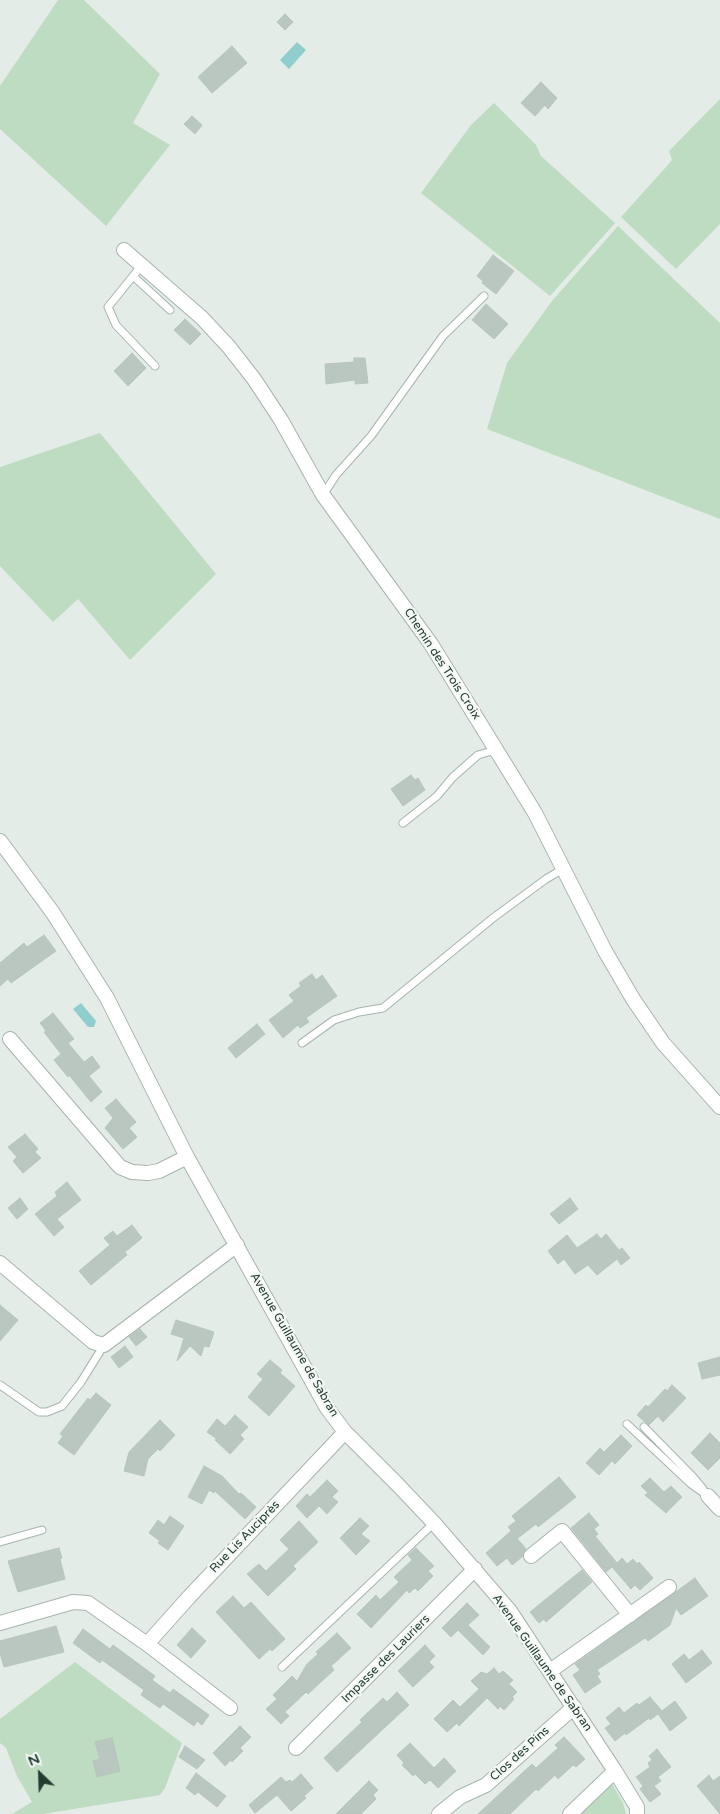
<!DOCTYPE html>
<html>
<head>
<meta charset="utf-8">
<style>
	body { margin:0 }
	#map { position:relative; width:720px; height:1814px; overflow:hidden; background:#e4ece7; font-family:"Varela Round",sans-serif }
	canvas { display:block }
	.north { position:absolute; left:15px; top:1749px; width:50px; height:50px; -webkit-text-stroke:4px #f4f9f6; paint-order:stroke; rotate:336deg; font-size:14px; font-weight:700; line-height:20px; text-align:center; color:#243d32 }
	.north::after { content:''; display:block; margin:auto; width:18px; height:22px; background:#243d32; clip-path:polygon(50% 0,100% 100%,50% 72%,0 100%) }
</style>
</head>
<body>
<div id="map">
<canvas width="720" height="1814"></canvas>
<div class="north">N</div>
</div>
<script>
const ctx = document.querySelector('canvas').getContext('2d');
ctx.lineJoin = 'round';
function paint(path, color) { ctx.fillStyle = color; ctx.fill(path, 'evenodd'); }
const poly = rows => new Path2D(rows.map(r => 'M' + r).join(''));
function strokePath(path, color, width, dash) { ctx.strokeStyle = color; ctx.lineWidth = width; ctx.lineCap = dash ? 'butt' : 'round'; ctx.setLineDash(dash || []); ctx.stroke(path); }
function write(font, color, halo, rows, align = 'center') {
  ctx.font = font + ' "Varela Round",sans-serif'; ctx.lineWidth = 4.5; ctx.setLineDash([]); ctx.textBaseline = 'middle'; ctx.strokeStyle = halo; ctx.fillStyle = color; for (const [text, x, y, turn = 0] of rows) {
    ctx.save(); ctx.translate(x, y); ctx.rotate((+turn || 0) * Math.PI / 180); ctx.textAlign = isNaN(turn) ? turn : align; if (halo) ctx.strokeText(text, 0, 0); ctx.fillText(text, 0, 0); ctx.restore();
  }
}
const green = poly([
	[58,0,84,0,160,74,133,123,170,145,106,226,0,129,0,86],
	[720,99,720,224,676,269,621,217,666,167,672,160,669,151],
	[494,103,536,145,541,156,615,223,550,296,421,193,471,125],
	[618,226,720,323,720,519,487,429,507,363,552,301],
	[100,433,216,574,130,660,78,599,53,622,0,566,0,467],
	[75,1662,182,1743,165,1788,160,1795,43,1814,12,1814,32,1802,17,1776,6,1748,0,1743,0,1719],
	[612,1784,623,1803,626,1814,579,1814]
]);
const water = poly([
	[297,42,306,50,289,69,280,60],
	[81,1003,96,1021,94,1027,88,1027,73,1009]
]);
const building = poly([
	[285,14,293,22,285,30,277,22,285,14],
	[232,46,247,63,212,93,198,77,232,46],
	[541,82,557,98,548,109,545,105,535,116,521,103,541,82],
	[192,116,202,125,195,134,184,124,192,116],
	[493,255,514,271,496,294,482,283,483,281,477,276,493,255],
	[486,304,508,324,494,339,472,320,486,304],
	[185,319,201,334,190,345,174,330,185,319],
	[132,353,146,368,128,386,114,371,132,353],
	[354,358,365,358,368,383,355,384,355,380,326,384,325,364,354,362,354,358],
	[411,775,415,780,418,778,425,790,403,806,391,789,411,775],
	[44,935,56,951,11,983,8,979,0,986,0,963,24,943,27,947,44,935],
	[312,974,316,980,322,975,337,996,306,1018,309,1022,300,1028,298,1025,283,1038,269,1020,294,1001,289,995,301,986,299,983,312,974],
	[53,1013,74,1039,68,1043,84,1062,92,1056,100,1067,89,1076,102,1092,91,1102,69,1075,68,1077,54,1060,61,1054,44,1032,46,1031,40,1023,53,1013],
	[257,1024,265,1034,236,1058,228,1048,257,1024],
	[116,1099,136,1122,129,1128,137,1137,123,1149,105,1128,113,1118,105,1108,116,1099],
	[25,1134,38,1149,35,1152,41,1158,23,1173,13,1161,17,1157,8,1147,25,1134],
	[67,1182,81,1200,57,1219,64,1227,54,1236,35,1214,57,1196,55,1192,67,1182],
	[20,1198,28,1209,17,1219,8,1208,20,1198],
	[570,1198,578,1209,559,1224,550,1214,570,1198],
	[132,1225,142,1238,125,1252,127,1255,91,1285,79,1271,110,1245,104,1238,113,1231,117,1236,132,1225],
	[597,1234,601,1239,606,1234,619,1250,622,1248,630,1258,621,1265,617,1259,597,1275,588,1265,575,1274,564,1259,558,1264,548,1251,567,1235,577,1248,597,1234],
	[0,1305,18,1320,0,1341,0,1305],
	[176,1320,214,1332,209,1347,204,1346,201,1356,190,1346,177,1361,184,1338,171,1334,176,1320],
	[140,1329,147,1337,136,1346,129,1337,140,1329],
	[125,1346,133,1357,119,1368,111,1357,125,1346],
	[720,1357,720,1375,702,1379,698,1363,720,1357],
	[270,1360,282,1370,280,1373,295,1386,269,1416,248,1397,263,1379,257,1374,270,1360],
	[672,1385,686,1398,663,1422,658,1416,649,1425,645,1422,637,1415,646,1405,648,1407,665,1389,667,1391,672,1385],
	[96,1393,111,1405,74,1455,58,1443,63,1436,60,1434,88,1398,90,1400,96,1393],
	[235,1415,248,1427,240,1435,244,1439,230,1454,215,1440,217,1439,207,1432,217,1419,225,1426,235,1415],
	[160,1420,175,1435,160,1451,158,1449,148,1459,144,1476,124,1471,129,1452,160,1420],
	[710,1433,720,1443,720,1458,708,1470,691,1453,710,1433],
	[621,1435,632,1446,615,1464,612,1461,599,1475,586,1463,600,1448,604,1452,621,1435],
	[204,1466,222,1476,239,1494,241,1493,256,1507,245,1519,215,1491,214,1493,209,1490,202,1504,188,1497,204,1466],
	[559,1477,576,1497,538,1527,536,1524,518,1538,508,1527,516,1521,512,1516,559,1477],
	[650,1478,664,1492,671,1486,682,1497,666,1513,645,1495,648,1493,641,1486,650,1478],
	[327,1480,338,1491,332,1497,338,1502,327,1514,319,1506,307,1518,296,1506,307,1494,310,1497,327,1480],
	[589,1513,599,1525,594,1529,598,1534,595,1536,617,1563,622,1558,627,1564,633,1559,637,1564,639,1562,653,1578,640,1590,635,1585,631,1589,612,1567,606,1572,571,1528,589,1513],
	[170,1516,184,1526,168,1550,158,1543,160,1541,149,1533,158,1520,164,1525,170,1516],
	[360,1518,369,1526,361,1534,370,1541,356,1555,340,1538,360,1518],
	[299,1521,318,1542,293,1566,296,1569,268,1596,247,1574,259,1564,266,1571,289,1549,280,1540,299,1521],
	[511,1531,526,1549,522,1557,512,1565,507,1558,497,1566,486,1553,511,1531],
	[59,1548,62,1558,60,1559,65,1579,18,1592,8,1561,59,1548],
	[416,1548,434,1566,428,1571,433,1576,418,1591,415,1588,409,1593,407,1590,371,1628,357,1614,376,1595,380,1600,399,1582,394,1577,412,1560,408,1555,416,1548],
	[582,1570,592,1582,546,1622,544,1619,539,1623,530,1612,582,1570],
	[695,1578,708,1596,681,1615,676,1608,670,1625,648,1641,645,1638,597,1670,600,1674,597,1676,601,1682,585,1693,573,1675,580,1670,575,1664,695,1578],
	[233,1596,244,1608,251,1602,285,1639,272,1651,270,1649,259,1659,216,1612,233,1596],
	[467,1603,479,1615,468,1625,490,1647,483,1655,458,1630,451,1637,442,1628,467,1603],
	[56,1626,64,1652,4,1667,0,1653,0,1641,56,1626],
	[192,1628,206,1641,191,1658,177,1645,192,1628],
	[83,1629,110,1649,113,1645,155,1676,152,1680,170,1693,173,1689,209,1715,202,1725,197,1721,194,1726,163,1704,160,1708,141,1695,144,1690,102,1660,100,1663,73,1643,83,1629],
	[337,1633,351,1648,331,1666,334,1670,308,1694,306,1692,285,1712,289,1716,281,1724,266,1709,277,1699,273,1695,292,1676,297,1681,307,1664,318,1654,316,1652,337,1633],
	[425,1645,435,1656,429,1662,434,1667,413,1687,398,1671,425,1645],
	[702,1650,712,1663,686,1683,672,1664,684,1654,689,1660,702,1650],
	[494,1668,499,1674,503,1671,513,1680,509,1684,517,1692,512,1697,514,1699,504,1710,500,1706,498,1709,487,1698,459,1726,457,1723,447,1732,434,1719,453,1700,460,1707,479,1689,471,1681,481,1672,487,1674,494,1668],
	[397,1692,409,1705,337,1772,324,1758,362,1722,360,1720,383,1698,387,1702,397,1692],
	[650,1697,662,1711,675,1701,687,1718,670,1731,658,1714,650,1720,649,1718,626,1735,625,1733,615,1741,605,1728,611,1724,606,1718,619,1707,624,1713,637,1703,639,1705,650,1697],
	[240,1726,251,1737,240,1748,243,1751,232,1762,231,1760,225,1766,213,1753,240,1726],
	[564,1737,585,1759,576,1767,573,1765,558,1779,555,1775,538,1791,536,1789,510,1814,478,1814,532,1764,536,1768,558,1748,555,1745,564,1737],
	[112,1738,120,1771,97,1777,93,1761,100,1759,95,1742,112,1738],
	[410,1743,434,1768,444,1758,456,1771,438,1788,430,1780,425,1784,415,1774,413,1776,402,1765,404,1763,397,1755,410,1743],
	[185,1746,205,1760,197,1769,179,1757,185,1746],
	[657,1749,671,1767,658,1777,661,1781,654,1786,661,1794,650,1802,640,1789,643,1786,636,1777,650,1767,648,1763,652,1760,649,1756,657,1749],
	[196,1773,226,1796,217,1807,198,1792,195,1795,186,1788,196,1773],
	[301,1774,313,1788,304,1796,306,1798,291,1811,277,1795,255,1813,249,1805,281,1777,286,1782,290,1780,292,1782,301,1774],
	[709,1775,713,1781,720,1776,720,1814,697,1786,709,1775],
	[369,1781,378,1790,373,1795,376,1799,361,1814,336,1814,369,1781]
]);
const lane = poly([
	[142,265,108,307,116,325,155,366],
	[133,276,170,310],
	[323,495,336,475,371,436,443,336,484,296],
	[403,823,437,796,453,777,478,755,496,750],
	[302,1043,334,1020,359,1012,383,1008,493,918,546,879,563,869],
	[0,1385,39,1412,47,1412,62,1406,81,1382,104,1345],
	[627,1424,691,1484,708,1496],
	[644,1427,693,1477,703,1489],
	[0,1542,42,1530],
	[282,1667,434,1523]
]);
const street = poly([
	[124,250,202,318,229,347,254,379,281,420,323,495,431,644,535,813,605,951,633,999,663,1043,720,1107],
	[0,841,53,913,107,998,187,1157,327,1408,345,1432,398,1485,434,1523,510,1611,615,1771,637,1807,637,1814],
	[10,1039,120,1167,132,1172,148,1173,159,1171,187,1157],
	[0,1263,93,1342,104,1345,237,1245],
	[708,1496,720,1509],
	[531,1556,562,1531,630,1615],
	[0,1623,73,1602,88,1603,147,1644,230,1708],
	[147,1644,189,1597,345,1432],
	[550,1671,669,1587],
	[296,1748,475,1569],
	[439,1814,460,1797,486,1785,574,1707],
	[570,1814,615,1771]
]);
const streetNames = [
	["Chemin des Trois Croix",442,664,57],
	["Avenue Guillaume de Sabran",294,1345,60],
	["Rue Lis Auciprès",245,1537,-46],
	["Impasse des Lauriers",386,1659,-45],
	["Avenue Guillaume de Sabran",542,1663,55],
	["Clos des Pins",520,1754,-42]
];
paint(green, '#bedcc2');
paint(water, '#90cdcd');
paint(building, '#b9c7c0');
strokePath(building, '#b6c5bd', 1);
strokePath(lane, '#a7b4ad', 9);
strokePath(street, '#a7b4ad', 16);
strokePath(lane, '#fff', 7);
strokePath(street, '#fff', 14);
write('12px', '#243d32', '#f4f9f6', streetNames);
</script>
</body>
</html>
